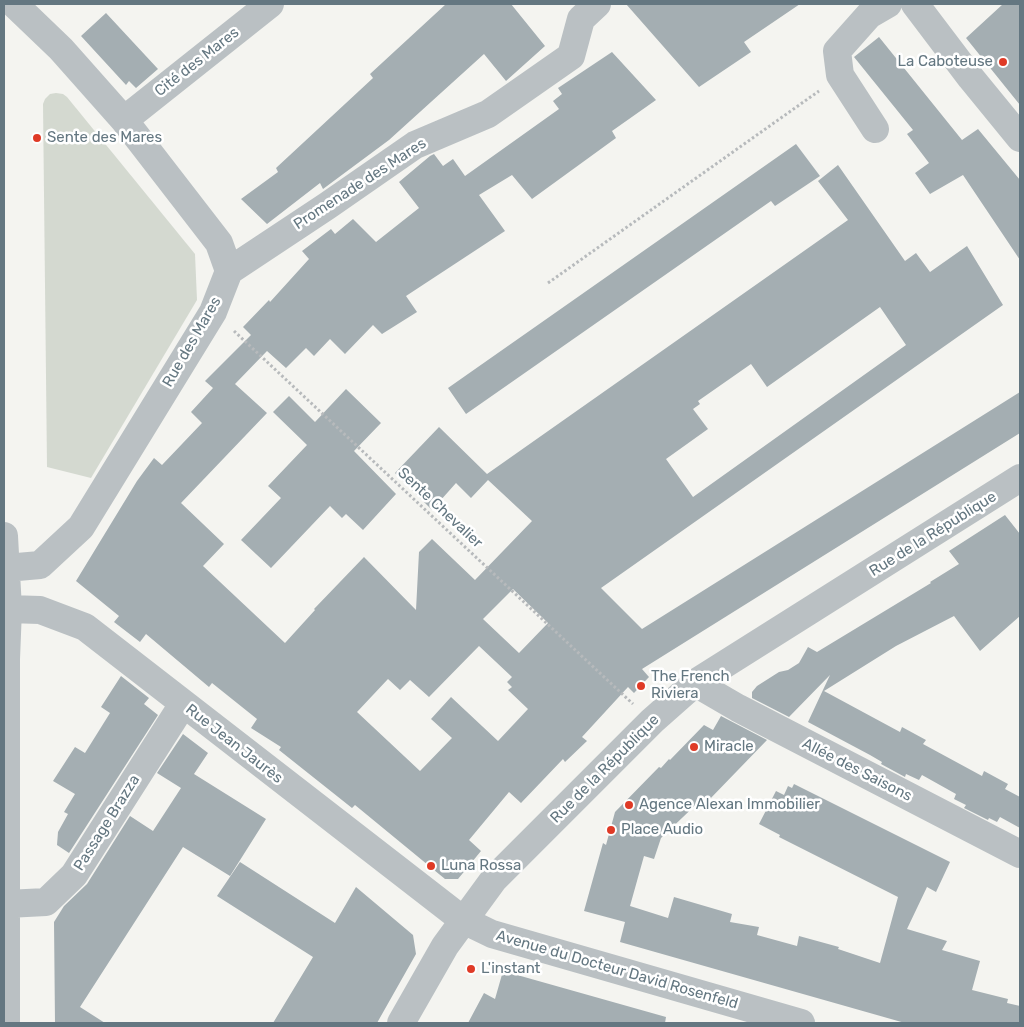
<!DOCTYPE html>
<html>
<head>
<meta charset="utf-8">
<style>
	body { margin:0 }
	#map { position:relative; width:1024px; height:1027px; overflow:hidden; background:#f4f4f0; font-family:Rubik,sans-serif }
	canvas { display:block }
	.frame { position:absolute; inset:0; border:5px solid #647781; pointer-events:none }
</style>
</head>
<body>
<div id="map">
<canvas width="1024" height="1027"></canvas>
<div class="frame"></div>
</div>
<script>
const ctx = document.querySelector('canvas').getContext('2d');
ctx.lineJoin = 'round';
function paint(path, color) { ctx.fillStyle = color; ctx.fill(path, 'evenodd'); }
const poly = rows => new Path2D(rows.map(r => 'M' + r).join(''));
function strokePath(path, color, width, dash) { ctx.strokeStyle = color; ctx.lineWidth = width; ctx.lineCap = dash ? 'butt' : 'round'; ctx.setLineDash(dash || []); ctx.stroke(path); }
function write(font, color, halo, rows, align = 'center') {
  ctx.font = font + ' Rubik,sans-serif'; ctx.lineWidth = 5; ctx.setLineDash([]); ctx.textBaseline = 'middle'; ctx.strokeStyle = halo; ctx.fillStyle = color; for (const [text, x, y, turn = 0] of rows) {
    ctx.save(); ctx.translate(x, y); ctx.rotate((+turn || 0) * Math.PI / 180); ctx.textAlign = isNaN(turn) ? turn : align; if (halo) ctx.strokeText(text, 0, 0); ctx.fillText(text, 0, 0); ctx.restore();
  }
}
const green = poly([
	[56,93,63,94,67,97,195,254,197,300,91,478,47,467,43,104,45,99,50,94]
]);
const building = poly([
	[446,4,511,4,545,46,506,81,484,54,389,140,323,189,320,183,267,224,241,199,278,172,276,168,373,78,370,74],
	[626,4,800,4,744,42,751,52,699,87],
	[1003,4,1020,4,1020,105,966,38],
	[106,13,158,69,136,88,129,81,126,85,81,36],
	[879,37,962,140,978,129,1020,180,1020,260,963,175,930,194,915,173,929,163,907,134,913,130,854,57],
	[612,52,656,100,612,131,616,138,532,199,512,175,479,195,505,231,406,296,417,312,382,334,373,325,345,354,330,339,314,356,306,348,286,368,267,351,235,384,267,413,181,503,224,544,203,566,285,643,315,610,314,609,364,557,416,610,419,552,432,539,475,580,532,521,488,480,471,498,456,483,432,510,395,473,439,427,487,474,848,220,818,181,838,165,905,261,916,253,930,272,967,246,1003,305,601,588,642,629,1020,392,1020,433,642,669,649,677,634,693,628,687,582,737,587,741,565,762,563,759,521,803,509,792,469,840,481,851,458,879,445,879,355,805,352,808,279,750,281,747,251,728,257,719,212,683,209,687,146,634,140,642,114,622,119,616,76,581,137,481,154,458,162,465,202,423,191,412,213,388,205,381,251,335,243,327,269,300,270,302,309,259,302,251,331,229,335,234,353,219,376,242,419,208,399,182,430,156,434,154,443,166,453,159,465,176,559,109,553,101,562,94,558,88],
	[880,307,906,345,693,497,666,459,708,429,693,409,700,404,698,401,751,364,767,387],
	[513,589,548,623,519,653,483,619],
	[479,646,512,677,507,682,512,687,508,690,528,709,498,741,451,697,431,719,452,738,420,771,357,712,388,679,400,690,410,680,429,697],
	[796,144,820,176,775,206,771,201,466,414,448,388],
	[346,389,381,423,354,451,396,494,363,530,346,514,342,518,330,506,271,568,241,540,281,498,268,486,307,445,273,412,289,396,315,422],
	[1005,515,1020,534,1020,616,980,651,954,616,896,646,824,691,900,732,902,727,926,740,923,744,982,776,984,771,1008,784,1005,789,1020,797,1020,828,1000,817,997,822,989,818,988,820,964,808,966,805,954,799,956,794,922,775,919,780,906,774,905,777,881,764,882,762,870,755,808,722,830,675,789,717,752,698,752,692,757,686,779,672,788,670,799,663,808,647,817,652,931,583,930,582,959,564,949,551],
	[121,676,149,698,144,704,158,715,69,853,57,845,58,832,68,814,64,812,75,794,53,781,75,747,85,753,110,713,101,707],
	[721,716,767,740,708,801,704,797,661,838,654,859,644,856,630,906,668,918,674,897,732,914,730,922,759,927,757,935,797,946,799,936,839,947,838,949,880,963,898,897,779,837,780,835,759,824,776,791,784,795,788,786,792,788,794,784,950,862,936,892,927,887,907,929,947,941,942,950,980,961,972,990,1008,999,1007,1003,1020,1006,1020,1023,905,1023,620,942,625,922,584,911,603,843,606,845,615,812,659,767,661,768,669,759,670,760,704,725,713,730],
	[183,734,208,753,194,774,266,819,230,876,183,847,80,1007,105,1023,55,1023,54,922,64,906,87,884,130,816,153,831,181,788,157,773],
	[240,862,335,923,356,887,413,935,416,954,377,1023,273,1023,313,957,217,896],
	[503,971,666,1017,665,1023,468,1023,484,993,495,999]
]);
const path = poly([
	[548,283,819,91],
	[234,331,633,704]
]);
const minor = poly([
	[915,4,971,78,1020,138],
	[124,120,270,4],
	[875,129,840,75,837,51,869,15,888,4],
	[229,271,327,206,415,145,488,114,571,56,581,19,597,4],
	[4,536,8,609,6,659,6,1023],
	[6,568,40,565,81,527,213,312,229,271,219,243,124,120,61,49,14,4],
	[8,609,40,610,85,627,463,920,492,934,801,1023],
	[695,683,738,708,1020,854],
	[7,904,46,902,74,875,183,704],
	[401,1023,445,946,494,879,652,721,678,698,695,683,1020,478]
]);
const markers = [
	[1003,62,5,"#df3a26"],
	[37,138,5,"#df3a26"],
	[641,686,5,"#df3a26"],
	[694,747,5,"#df3a26"],
	[629,805,5,"#df3a26"],
	[611,830,5,"#df3a26"],
	[431,866,5,"#df3a26"],
	[471,969,5,"#df3a26"]
];
const streetNames = [
	["Cité des Mares",197,62,-38],
	["Promenade des Mares",360,184,-33],
	["Rue des Mares",192,342,-60],
	["Sente Chevalier",440,508,43],
	["Rue de la République",933,534,-32],
	["Rue Jean Jaurès",234,744,38],
	["Rue de la République",605,769,-45],
	["Allée des Saisons",857,770,27],
	["Passage Brazza",107,823,-58],
	["Avenue du Docteur David Rosenfeld",617,970,16]
];
const poiNames = [
	["La Caboteuse",993,62,"right"],
	["Sente des Mares",47,138],
	["The French",651,677],
	["Riviera",651,694],
	["Miracle",704,747],
	["Agence Alexan Immobilier",639,805],
	["Place Audio",621,830],
	["Luna Rossa",441,866],
	["L'instant",481,969]
];
paint(green, '#d4d9d0');
paint(building, '#a4aeb2');
strokePath(path, '#b7babc', 3, [2.5, 2.5]);
strokePath(minor, '#bac0c3', 28);
for (const [x, y, r, color] of markers) { const dot = new Path2D(); dot.arc(x, y, r, 0, 2 * Math.PI); ctx.fillStyle = color; ctx.fill(dot); strokePath(dot, '#fff', 2); }
write('15px', '#647781', '#fff', streetNames);
write('15px', '#647781', '#fff', poiNames, 'left');
</script>
</body>
</html>
